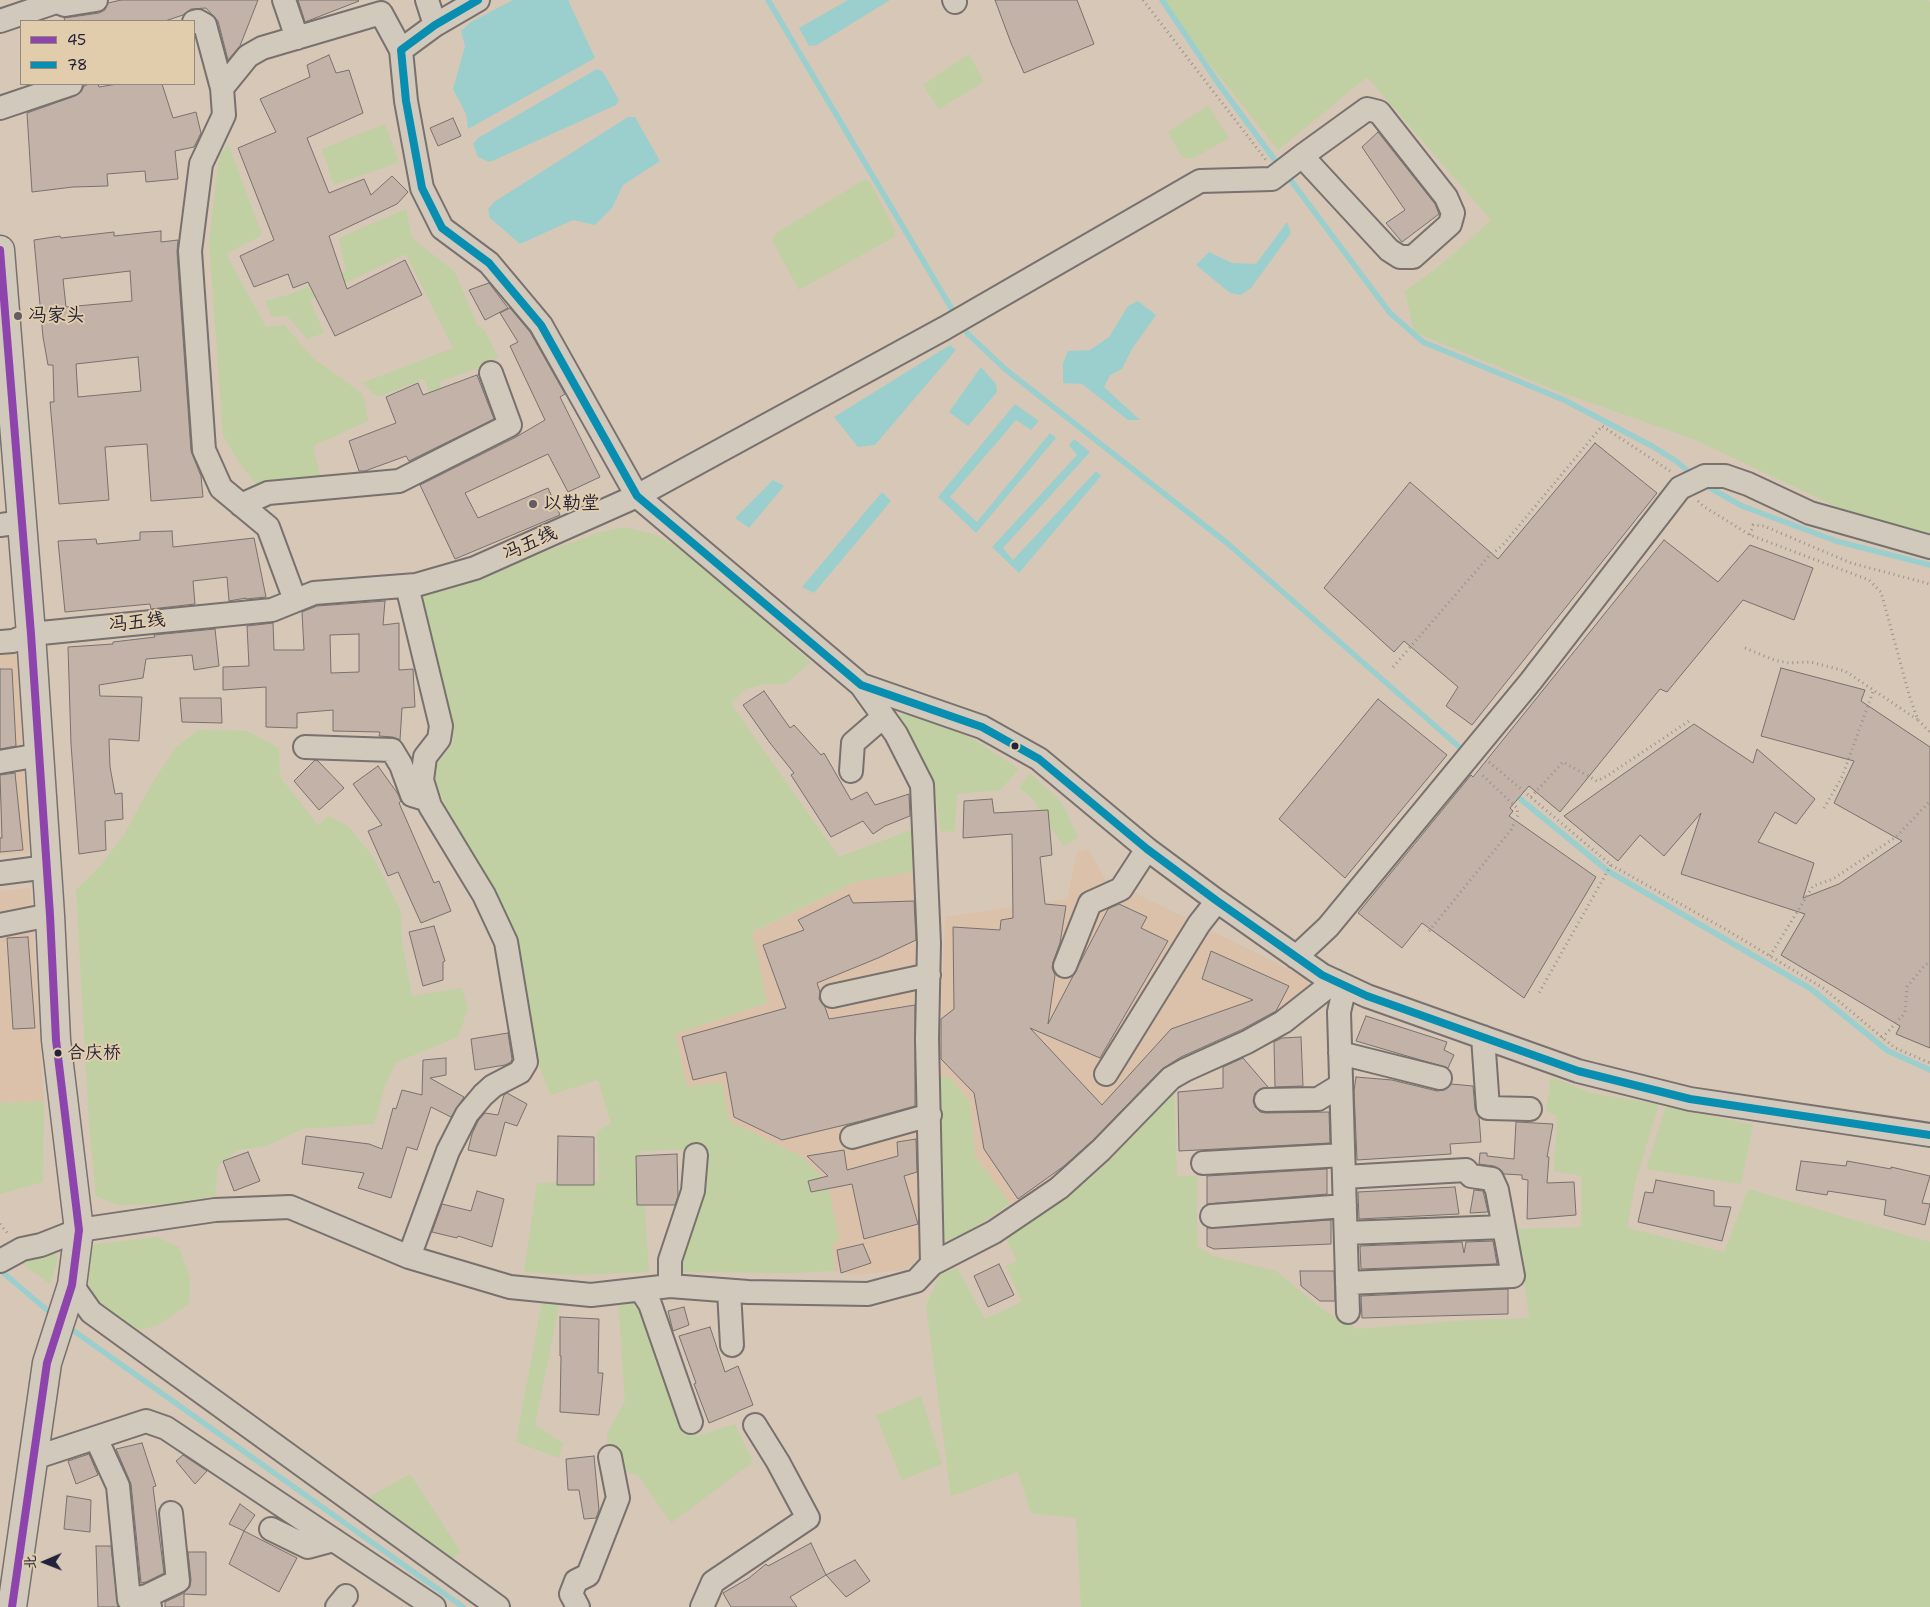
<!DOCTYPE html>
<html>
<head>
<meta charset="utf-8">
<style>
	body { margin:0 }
	#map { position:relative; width:1930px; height:1607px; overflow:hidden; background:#d7c7b6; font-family:"Shantell Sans","LXGW WenKai TC",sans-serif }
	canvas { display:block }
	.legend { position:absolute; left:20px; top:20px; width:175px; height:65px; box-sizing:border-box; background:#e1cdac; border:1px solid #95897f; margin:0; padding:6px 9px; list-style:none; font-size:15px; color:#22223b }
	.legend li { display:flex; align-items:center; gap:10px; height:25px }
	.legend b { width:25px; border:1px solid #95897f }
	.north { position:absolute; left:20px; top:1537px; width:50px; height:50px; -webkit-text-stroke:4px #e1cdac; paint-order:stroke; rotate:269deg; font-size:14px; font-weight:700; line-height:20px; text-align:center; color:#22223b }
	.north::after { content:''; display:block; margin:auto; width:18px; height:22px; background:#22223b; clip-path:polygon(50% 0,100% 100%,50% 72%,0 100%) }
</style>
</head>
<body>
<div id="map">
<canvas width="1930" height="1607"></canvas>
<ul class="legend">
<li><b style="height:6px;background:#8e44ad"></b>45</li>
<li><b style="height:6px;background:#078eb1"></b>78</li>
</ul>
<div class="north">北</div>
</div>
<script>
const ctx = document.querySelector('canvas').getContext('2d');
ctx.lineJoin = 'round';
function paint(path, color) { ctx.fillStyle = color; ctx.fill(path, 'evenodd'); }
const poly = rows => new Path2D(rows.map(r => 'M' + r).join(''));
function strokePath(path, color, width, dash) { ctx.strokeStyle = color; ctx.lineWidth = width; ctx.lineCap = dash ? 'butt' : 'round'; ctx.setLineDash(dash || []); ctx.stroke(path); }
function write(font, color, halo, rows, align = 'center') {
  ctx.font = font + ' "Shantell Sans","LXGW WenKai TC",sans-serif'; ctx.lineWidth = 4; ctx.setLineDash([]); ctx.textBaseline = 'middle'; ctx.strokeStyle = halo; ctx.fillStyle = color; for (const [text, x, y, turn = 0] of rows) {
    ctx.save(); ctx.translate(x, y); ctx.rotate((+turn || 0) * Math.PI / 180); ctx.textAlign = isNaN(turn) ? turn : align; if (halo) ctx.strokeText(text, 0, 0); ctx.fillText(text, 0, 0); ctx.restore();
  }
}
const built = poly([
	[17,653,29,853,0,855,0,655],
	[1088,849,1105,878,1309,979,1307,991,1272,1020,1183,1061,1075,1167,1010,1204,975,1156,970,1102,949,1077,939,1077,945,917,1067,899,1077,852],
	[913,872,920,990,921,1257,905,1270,853,1275,835,1271,832,1244,801,1156,729,1121,687,1087,675,1034,767,1003,752,933,855,882],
	[30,888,44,1101,0,1103,0,891]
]);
const green = poly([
	[1159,0,1925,0,1930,2,1930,536,1849,513,1696,440,1555,390,1414,332,1405,291,1440,266,1491,220,1367,77,1278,150],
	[969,54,984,82,939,109,923,85],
	[1208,105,1229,138,1192,159,1182,157,1168,132],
	[385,124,399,162,334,185,322,149],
	[228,143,262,235,226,254,266,327,284,325,313,358,363,394,368,421,313,446,321,479,256,484,240,464,223,436,209,240,219,158],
	[864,180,870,182,895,230,894,237,799,290,772,240,776,233],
	[406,209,412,238,455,272,477,325,485,331,498,357,483,366,439,382,455,430,444,432,424,379,378,397,362,383,453,348,406,254,310,300,324,333,307,339,287,316,272,317,265,301,287,295,346,271,339,238],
	[625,527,656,535,688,553,811,662,785,684,765,684,745,689,731,704,839,857,911,830,913,872,855,882,752,932,767,1003,675,1034,687,1087,722,1082,729,1121,801,1156,827,1182,839,1239,832,1245,835,1271,793,1273,678,1272,695,1210,706,1149,641,1151,649,1272,572,1275,524,1272,537,1183,599,1181,597,1132,611,1123,598,1080,550,1095,534,1050,514,934,502,904,446,807,437,785,435,767,453,743,454,725,419,595,449,590,513,563,601,532],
	[904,714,923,719,972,738,1019,769,1000,790,957,794,955,831,941,832,933,782,923,758,898,716],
	[198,730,247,731,279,748,280,777,318,825,329,816,349,827,373,857,401,911,402,942,412,996,462,988,468,1008,458,1037,397,1062,386,1082,374,1124,302,1129,266,1146,238,1150,218,1165,215,1196,168,1204,117,1205,96,1196,89,1124,76,890,102,864,125,833,150,787,175,748],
	[1030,773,1062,803,1078,838,1063,846,1032,798,1019,788],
	[939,1077,949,1077,970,1102,975,1156,1010,1204,961,1236,944,1241],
	[1551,1077,1591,1093,1659,1104,1635,1184,1627,1228,1724,1252,1748,1189,1930,1242,1930,1607,1081,1607,1076,1518,1031,1513,1018,1472,951,1496,926,1305,940,1275,957,1268,985,1319,1022,1302,1006,1266,1017,1261,1005,1236,1047,1211,1158,1099,1174,1093,1177,1176,1197,1176,1197,1246,1213,1256,1276,1271,1322,1309,1357,1329,1469,1320,1529,1318,1518,1229,1581,1227,1582,1176,1554,1171,1557,1116,1546,1111],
	[44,1101,43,1182,0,1194,0,1103],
	[1666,1106,1753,1125,1741,1184,1646,1169],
	[157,1237,179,1247,190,1278,189,1304,158,1325,132,1332,100,1307,87,1281,89,1245],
	[55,1249,58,1259,50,1284,22,1263],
	[543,1296,561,1296,535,1425,563,1443,559,1458,516,1442],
	[618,1298,644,1299,697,1436,735,1424,753,1462,671,1523,638,1475,609,1467,607,1434,625,1401],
	[921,1396,942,1464,902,1480,876,1415],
	[410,1474,461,1552,443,1566,364,1500]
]);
const water = poly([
	[513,0,568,0,595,58,468,129,466,114,453,89,465,46,461,31,471,22],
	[848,0,890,0,817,45,809,46,799,28],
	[597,69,603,72,619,100,616,105,490,162,478,157,473,144,478,138],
	[628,117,635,117,660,161,623,185,612,208,595,225,573,220,520,244,490,218,488,209,494,202],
	[1287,222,1291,233,1251,288,1241,295,1230,293,1196,265,1209,252,1232,263,1256,264],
	[1138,301,1156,315,1132,349,1122,369,1110,375,1104,387,1140,420,1128,420,1082,384,1063,383,1063,363,1068,351,1090,350,1109,337,1128,306],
	[950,345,956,350,875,445,858,447,834,417],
	[981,367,996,384,997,392,968,426,949,412],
	[1015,404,1039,421,1031,430,1016,420,950,497,977,522,1050,433,1056,438,976,533,938,497],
	[1074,439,1090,452,1003,548,1013,560,1096,471,1101,476,1019,573,992,547,1077,455,1069,445],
	[773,480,784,486,749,528,735,518],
	[882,492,891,501,814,593,802,587]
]);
const stream = poly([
	[768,0,956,316],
	[1162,0,1218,83,1280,167],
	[1286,174,1390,313,1423,342,1564,400,1652,446,1676,461,1694,476],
	[961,324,968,334,1005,369,1227,543,1466,753],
	[1703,484,1742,506,1836,541,1930,565],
	[1513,793,1608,871,1811,989,1888,1051,1930,1070],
	[0,1270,54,1316],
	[67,1326,463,1607]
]);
const building = poly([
	[121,0,258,0,240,46,228,60,218,21,206,8,191,9,183,15,165,21,65,21,64,18,99,13,105,10,108,3,121,0],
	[298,0,358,0,359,1,305,22,298,0],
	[995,0,1077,0,1094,44,1024,73,1011,43,995,0],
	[329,55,336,73,349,70,363,113,307,138,329,193,364,179,371,195,392,176,408,192,397,204,329,236,347,289,405,260,422,295,335,336,308,282,293,288,288,274,254,287,240,256,274,240,238,148,276,132,260,99,310,77,307,65,329,55],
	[89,84,98,84,99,87,117,84,162,84,173,118,196,112,201,133,194,147,175,151,178,179,146,182,145,171,107,174,108,186,73,187,32,192,27,113,75,96,81,92,84,86,89,84],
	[453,118,461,136,438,146,430,128,453,118],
	[1378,132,1435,204,1439,214,1402,242,1386,223,1405,210,1362,147,1378,132],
	[161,231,161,242,178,240,177,252,191,451,201,476,203,497,151,501,147,444,105,447,109,500,59,504,50,402,54,402,53,365,48,365,43,337,34,240,60,236,61,238,114,232,114,236,161,231],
	[130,271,132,301,66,307,63,279,130,271],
	[138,357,141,391,78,397,76,364,138,357],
	[489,283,508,308,485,320,469,290,489,283],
	[510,308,530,332,565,394,560,397,600,477,568,492,548,454,465,493,478,518,548,488,560,515,455,559,420,485,516,437,545,420,510,346,518,342,500,313,510,308],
	[477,375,494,419,409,461,406,456,365,471,359,471,349,441,396,423,386,397,418,383,423,395,477,375],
	[1595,443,1657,493,1472,725,1446,706,1458,687,1404,641,1394,652,1324,588,1410,482,1498,559,1595,443],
	[172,531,173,547,254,538,266,597,246,599,246,598,229,601,227,577,193,581,195,604,151,609,150,604,65,612,58,541,96,539,97,544,140,540,140,532,172,531],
	[1664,540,1718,582,1750,545,1813,568,1794,620,1743,600,1667,692,1660,689,1560,812,1529,786,1510,808,1513,811,1509,816,1596,877,1524,998,1422,923,1402,948,1358,913,1471,775,1473,777,1664,540],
	[385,601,383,625,399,623,399,670,413,669,415,707,402,708,400,740,393,737,379,736,380,732,333,731,333,710,297,713,297,728,266,727,266,687,223,690,223,667,249,666,247,626,273,623,274,650,304,650,302,612,317,606,385,601],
	[359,634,359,672,331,673,330,635,359,634],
	[215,629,219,666,194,670,192,655,146,659,143,678,99,685,100,696,142,697,139,741,109,739,110,767,115,794,122,793,123,819,105,821,106,850,79,854,71,744,68,647,113,644,113,642,155,637,154,635,215,629],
	[1781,668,1865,690,1861,701,1930,747,1930,1048,1896,1034,1900,1026,1781,955,1805,914,1681,874,1701,813,1664,856,1640,835,1618,861,1564,816,1694,724,1753,763,1757,749,1815,799,1796,824,1775,812,1758,842,1814,863,1803,898,1839,884,1902,841,1834,803,1854,761,1761,736,1781,668],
	[0,669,12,669,16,746,0,749,0,669],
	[764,691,790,728,794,725,821,755,824,753,851,800,867,792,875,805,909,794,910,816,885,826,873,834,863,821,831,837,791,775,794,773,770,743,743,705,764,691],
	[180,698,221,698,222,723,182,722,180,698],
	[1378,699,1447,755,1345,878,1279,819,1378,699],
	[315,760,318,761,344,788,319,810,294,781,315,760],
	[378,766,398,794,401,801,399,803,434,883,439,881,451,911,421,923,398,872,388,876,368,831,382,825,353,784,378,766],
	[15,773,23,850,0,852,0,838,2,838,0,775,15,773],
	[992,799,994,813,1048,810,1052,855,1040,857,1045,904,1066,906,1060,943,1053,962,1052,968,1055,975,1048,1024,1108,909,1119,904,1147,917,1141,928,1168,941,1100,1058,1030,1028,1102,1105,1171,1029,1253,1000,1202,979,1211,951,1289,986,1276,1011,1241,1030,1181,1057,1162,1069,1092,1141,1064,1166,1018,1199,984,1149,974,1093,941,1059,941,1019,954,1009,953,927,1000,930,1001,920,1013,918,1012,834,963,838,964,801,992,799],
	[849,895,853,903,914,901,916,940,878,958,817,983,820,992,819,999,825,1007,829,1019,915,1005,915,1106,861,1121,782,1140,734,1117,726,1072,693,1080,682,1037,786,1008,763,945,804,930,798,920,849,895],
	[434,926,445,961,443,962,443,980,423,986,409,932,434,926],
	[28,937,35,1028,13,1029,7,938,28,937],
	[1366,1016,1447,1042,1444,1050,1454,1055,1448,1068,1356,1041,1366,1016],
	[508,1033,512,1059,511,1062,505,1065,475,1070,471,1039,508,1033],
	[1301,1037,1303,1086,1275,1087,1274,1042,1282,1038,1301,1037],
	[446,1058,446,1075,430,1078,464,1097,451,1117,431,1107,417,1150,407,1147,391,1198,358,1188,364,1173,302,1164,306,1136,369,1144,382,1149,393,1108,396,1109,402,1090,422,1095,423,1060,446,1058],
	[1243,1058,1268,1087,1260,1089,1255,1093,1253,1101,1255,1107,1260,1112,1266,1113,1329,1112,1330,1143,1179,1151,1178,1092,1223,1088,1223,1067,1243,1058],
	[1356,1077,1392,1080,1437,1091,1444,1090,1451,1084,1473,1086,1475,1109,1479,1117,1481,1142,1450,1144,1451,1154,1357,1160,1354,1091,1356,1077],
	[507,1093,527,1104,517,1126,505,1122,496,1156,468,1150,472,1134,478,1121,485,1113,498,1115,504,1095,507,1093],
	[1516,1122,1553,1124,1547,1157,1549,1157,1547,1183,1574,1182,1576,1215,1527,1219,1528,1180,1522,1179,1522,1175,1504,1174,1500,1169,1494,1166,1479,1164,1480,1153,1487,1153,1487,1156,1514,1159,1516,1122],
	[558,1136,594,1137,594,1185,557,1185,558,1136],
	[916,1139,917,1172,904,1176,918,1224,864,1239,852,1184,811,1192,808,1181,828,1176,807,1156,844,1150,847,1170,898,1156,897,1142,916,1139],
	[248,1152,260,1181,234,1191,223,1161,248,1152],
	[677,1154,678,1196,675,1205,637,1205,636,1156,677,1154],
	[1801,1161,1846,1166,1847,1161,1891,1169,1891,1167,1930,1176,1922,1203,1930,1204,1925,1225,1884,1215,1886,1200,1828,1191,1827,1195,1796,1190,1801,1161],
	[1327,1169,1327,1194,1207,1204,1207,1176,1327,1169],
	[1656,1180,1714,1191,1714,1206,1731,1207,1722,1241,1638,1222,1645,1192,1653,1193,1656,1180],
	[1455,1187,1459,1214,1359,1219,1358,1192,1455,1187],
	[1474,1190,1483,1191,1488,1212,1470,1213,1474,1190],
	[477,1191,504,1199,492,1247,458,1236,457,1238,432,1232,442,1204,471,1211,477,1191],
	[1331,1220,1331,1244,1214,1249,1207,1246,1207,1228,1331,1220],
	[1493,1241,1497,1264,1361,1269,1360,1246,1462,1242,1464,1253,1466,1242,1493,1241],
	[863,1244,871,1263,841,1273,837,1250,863,1244],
	[999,1264,1014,1295,988,1307,974,1276,999,1264],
	[1300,1271,1334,1271,1335,1301,1320,1301,1301,1286,1300,1271],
	[1508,1289,1508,1314,1362,1318,1361,1296,1508,1289],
	[684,1307,689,1325,673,1331,668,1311,684,1307],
	[560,1317,599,1319,598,1373,603,1373,599,1415,560,1412,561,1356,560,1356,560,1317],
	[710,1327,725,1372,738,1366,753,1405,709,1423,694,1384,696,1383,679,1336,710,1327],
	[142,1443,156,1486,153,1487,164,1573,146,1582,141,1583,131,1484,116,1449,142,1443],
	[89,1454,98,1475,76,1484,68,1461,89,1454],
	[183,1455,207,1471,195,1484,176,1461,183,1455],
	[594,1456,599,1510,596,1518,584,1519,579,1490,568,1490,566,1459,594,1456],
	[67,1496,91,1500,90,1532,64,1529,67,1496],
	[240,1504,255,1515,244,1531,229,1524,240,1504],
	[244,1531,297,1558,279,1592,229,1564,244,1531],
	[811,1543,826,1575,790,1597,797,1607,731,1607,723,1593,749,1578,766,1564,768,1566,811,1543],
	[96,1546,111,1546,118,1607,98,1607,96,1546],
	[188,1552,206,1552,206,1595,184,1594,184,1607,165,1607,165,1602,184,1593,190,1587,191,1580,188,1552],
	[855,1560,870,1581,846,1597,826,1575,855,1560]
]);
const path = poly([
	[1143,0,1266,160],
	[1698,501,1703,506,1750,535,1869,580,1881,592,1910,698,1918,720,1930,732],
	[1750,535,1753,525,1764,526,1851,563,1930,584],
	[1745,648,1774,660,1789,663,1810,662,1845,671,1918,720],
	[1393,667,1489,556,1502,546,1602,426,1670,471],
	[1489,762,1611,865,1539,993],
	[1531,797,1563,762,1597,781,1607,776,1689,721],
	[1824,808,1842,777,1874,689],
	[1611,865,1725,929,1823,988,1895,1048,1930,1063],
	[1429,931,1511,830,1518,815,1517,808,1480,773],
	[1770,956,1813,886,1833,879,1896,837,1930,801],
	[1882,1038,1905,1013,1907,987,1924,966,1930,962],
	[0,1224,9,1235]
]);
const minor = poly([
	[284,0,297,38],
	[427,0,435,25],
	[478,0,435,25,401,50,406,101,422,188,442,228,489,263,541,325,637,496,861,685,982,727,1039,759,1147,849,1217,901,1322,975,1367,996,1578,1071,1690,1099,1930,1135],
	[954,0,955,2],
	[57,2,65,5,96,0],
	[0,21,62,0],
	[194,22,198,21,205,25,222,88,224,115,201,164,190,251,204,450,221,488,268,527,295,600],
	[222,88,248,56,262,48,381,13,401,50],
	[0,108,71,84],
	[241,505,268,493,399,481,510,425,491,373],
	[0,525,22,522],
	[407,586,441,726,439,739,425,757,422,780,430,806,484,895,506,942,526,1062,520,1072,493,1086,483,1095,467,1114,448,1151,409,1257],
	[0,642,13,641,31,634,272,610,314,593,416,585,475,568,637,496,945,328,1200,181,1272,179,1302,156,1367,109,1379,112,1446,197,1453,213,1450,224,1413,257,1400,257,1389,250,1302,156],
	[305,747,392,750,401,765,412,795,425,799],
	[0,762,39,755],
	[851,771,853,743,883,717],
	[0,873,47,867],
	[0,925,50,915],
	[1296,957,1328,927,1531,681,1680,488,1705,476,1725,476,1748,484,1810,513,1930,547],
	[1065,966,1090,903,1121,889,1147,849],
	[1345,986,1339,1012,1348,1312],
	[832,996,929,975],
	[1483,1037,1488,1108,1530,1109],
	[1340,1053,1440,1078],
	[1106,1074,1199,924,1217,901],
	[1266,1100,1318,1099,1341,1085],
	[852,1137,930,1115],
	[1203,1163,1343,1155],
	[1344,1177,1466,1170,1471,1176,1492,1179,1497,1190,1513,1276,1347,1283],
	[1212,1216,1345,1206],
	[1346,1233,1504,1227],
	[0,1261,22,1249,41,1245,79,1230,215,1210,290,1207,409,1257,510,1287,591,1295,670,1286,748,1292,868,1294,916,1281,932,1264,927,1039,929,943,922,785,896,734,861,685],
	[932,1264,994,1232,1059,1188,1101,1150,1171,1078,1185,1070,1247,1042,1283,1022,1335,981],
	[72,1285,91,1312,498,1607],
	[670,1286,670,1260,693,1191,696,1155],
	[641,1290,650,1304,691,1422],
	[729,1291,732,1345],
	[96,1438,118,1486,129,1600,147,1596,150,1607],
	[34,1458,146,1421,166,1428,434,1607],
	[271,1529,308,1547,334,1540],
	[147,1596,178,1581,171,1513],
	[337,1607,346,1596],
	[578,1607,571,1594,576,1581,588,1575,618,1498,610,1457],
	[702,1607,713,1582,808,1518,778,1462,755,1425]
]);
const major = poly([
	[0,250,31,634,50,915,56,1040,79,1230,72,1285,47,1363,12,1607]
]);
const bus1 = poly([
	[0,250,31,634,50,915,56,1040,79,1230,72,1285,47,1363,12,1607]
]);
const bus2 = poly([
	[478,0,435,25,401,50,406,101,422,188,442,228,489,263,541,325,637,496,861,685,982,727,1039,759,1147,849,1217,901,1322,975,1367,996,1578,1071,1690,1099,1930,1135]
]);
const markers = [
	[18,316,5,"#615c66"],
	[533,504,5,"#615c66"],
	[1015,746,4.5,"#22223b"],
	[58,1053,4.5,"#22223b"]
];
const busNames = [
	["合庆桥",67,1053]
];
const poiNames = [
	["冯家头",28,316],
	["以勒堂",543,504]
];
const streetNames = [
	["冯五线",530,544,-24],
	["冯五线",137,623,-6]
];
paint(built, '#dbc1aa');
paint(green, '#c0d0a3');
paint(water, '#9bcfce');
strokePath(stream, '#9bcfce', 5.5);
paint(building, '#c2b2a8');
strokePath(building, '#78716e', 1);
strokePath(minor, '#78716e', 26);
strokePath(major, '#78716e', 31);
strokePath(path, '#99938d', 3, [1, 4]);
strokePath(minor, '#d1c9bc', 22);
strokePath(major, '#d1c9bc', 28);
strokePath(bus1, '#8e44ad', 8);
strokePath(bus2, '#078eb1', 8);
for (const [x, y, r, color] of markers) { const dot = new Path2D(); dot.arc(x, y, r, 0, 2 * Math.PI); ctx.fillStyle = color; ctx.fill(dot); strokePath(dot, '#e1cdac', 2); }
write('18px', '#22223b', '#e1cdac', busNames, 'left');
write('19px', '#22223b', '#e1cdac', poiNames, 'left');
write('19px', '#22223b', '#e1cdac', streetNames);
</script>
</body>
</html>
